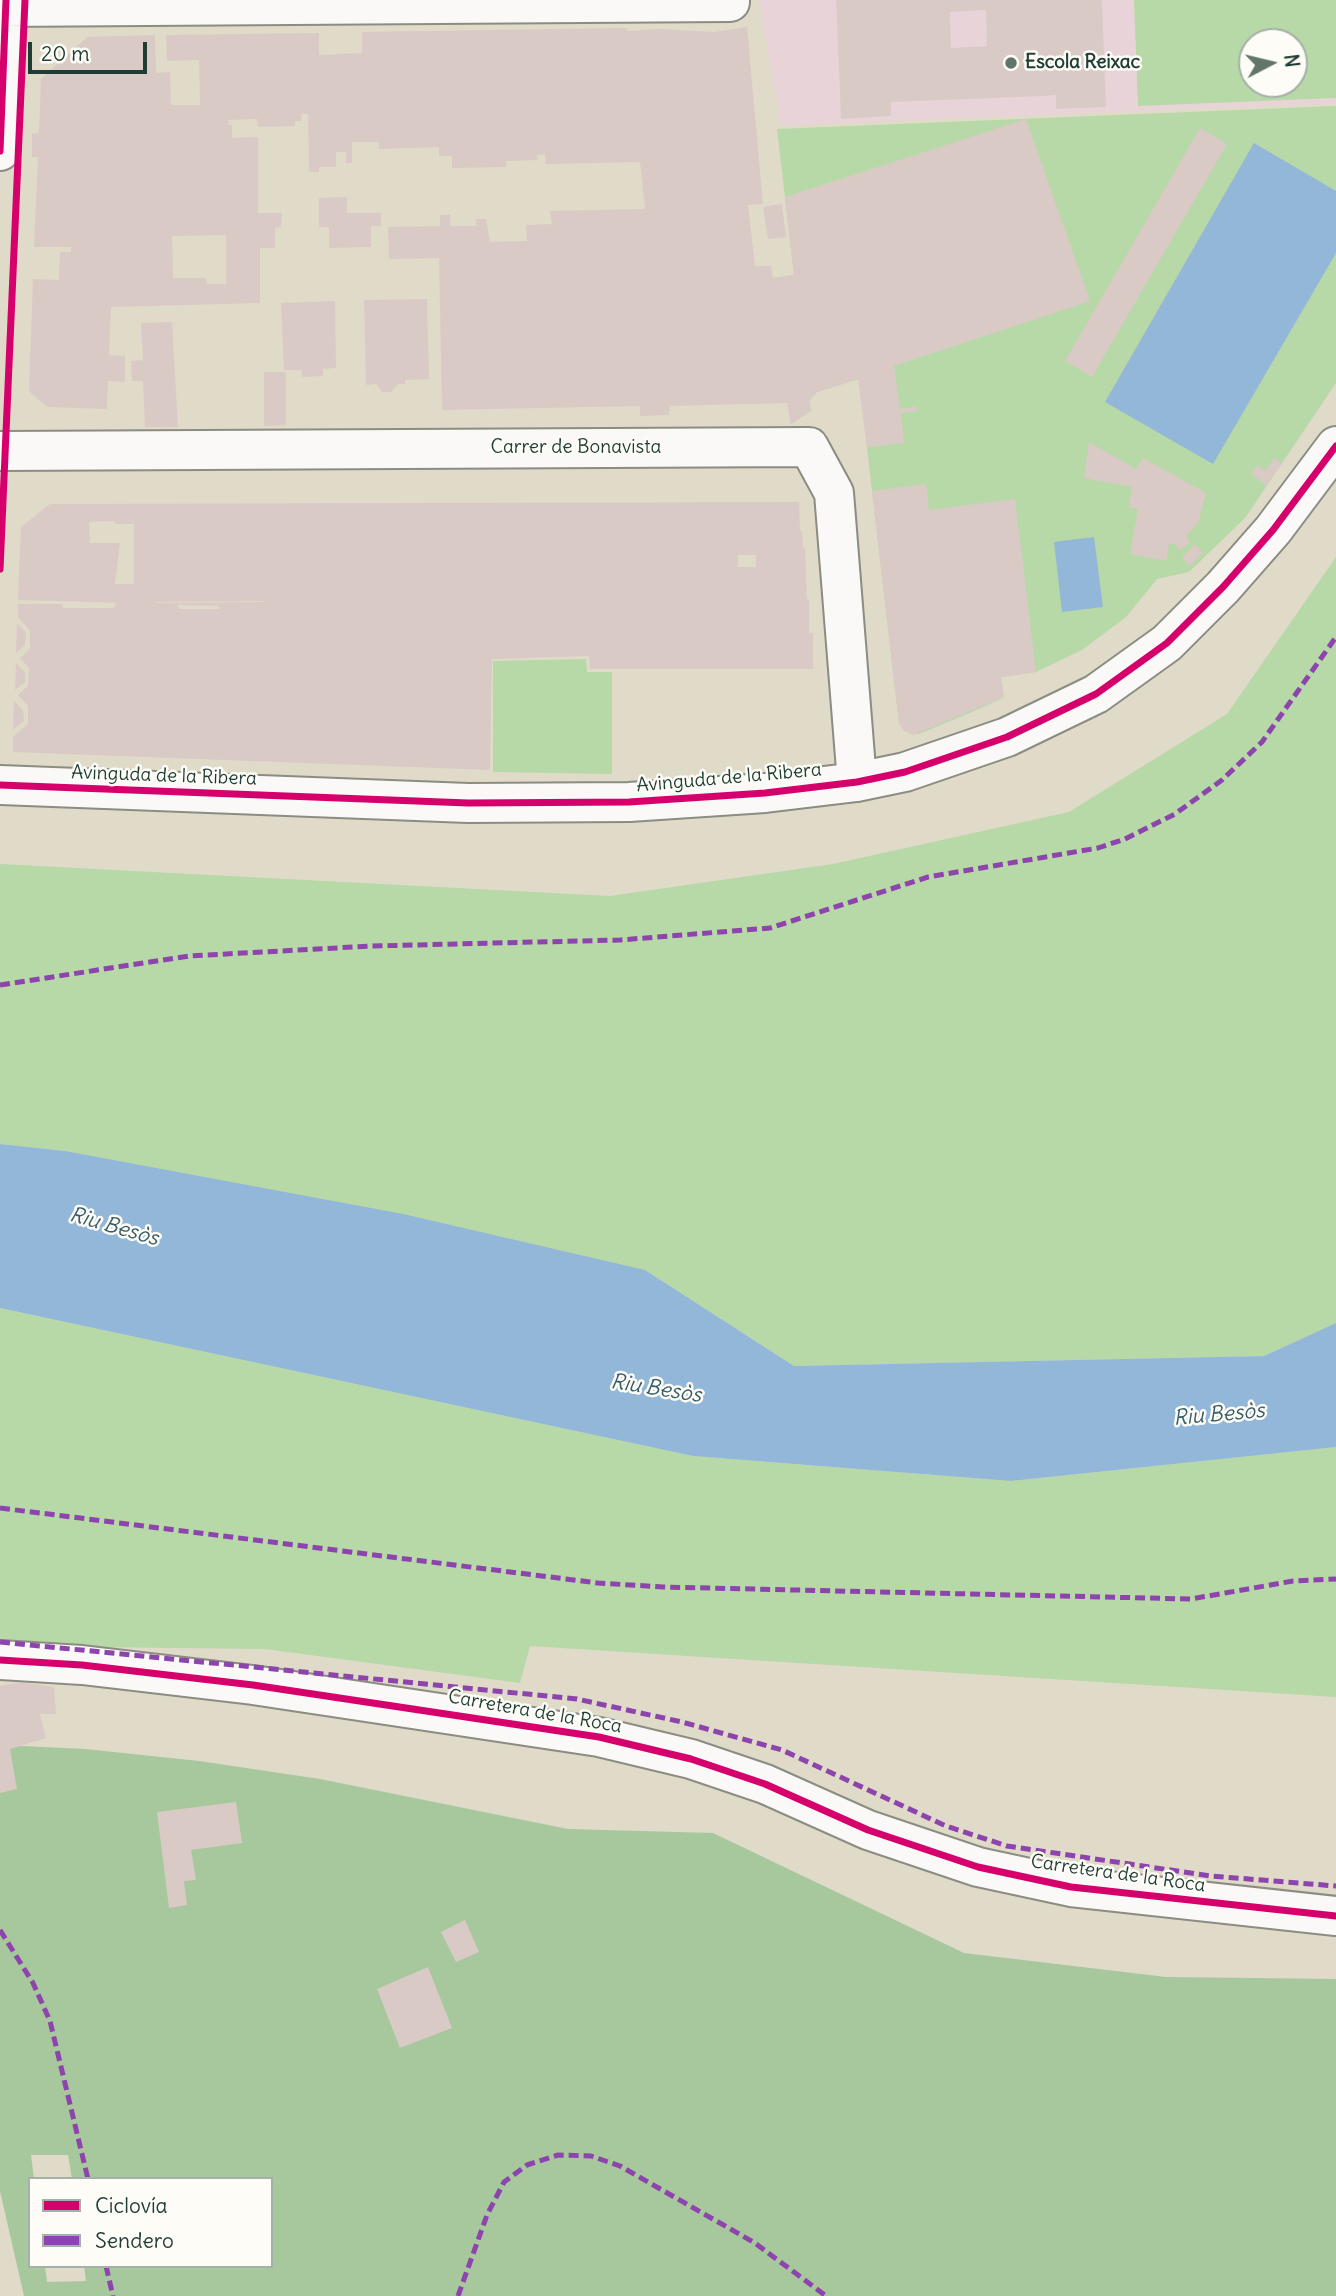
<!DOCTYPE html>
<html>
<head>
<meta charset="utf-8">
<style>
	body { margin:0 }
	#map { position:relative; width:1336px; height:2296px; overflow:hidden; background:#e0dac8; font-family:Delius,sans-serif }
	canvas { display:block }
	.legend { position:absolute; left:28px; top:2177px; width:245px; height:91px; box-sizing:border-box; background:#fdfcf7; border:2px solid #a4b0a9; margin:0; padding:9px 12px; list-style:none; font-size:21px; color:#1f3d34 }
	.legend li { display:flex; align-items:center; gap:14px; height:35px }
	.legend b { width:35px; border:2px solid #a4b0a9 }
	.north { position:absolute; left:1238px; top:28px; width:70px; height:70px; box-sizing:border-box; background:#fdfcf7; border:2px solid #a4b0a9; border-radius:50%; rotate:83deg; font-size:19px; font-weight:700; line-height:28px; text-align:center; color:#1f3d34 }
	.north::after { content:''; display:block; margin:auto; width:24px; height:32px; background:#637468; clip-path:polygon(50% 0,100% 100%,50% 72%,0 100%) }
	.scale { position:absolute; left:28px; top:42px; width:119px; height:32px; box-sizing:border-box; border:4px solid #1f3d34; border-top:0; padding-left:9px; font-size:21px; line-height:24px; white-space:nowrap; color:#1f3d34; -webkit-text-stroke:5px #fdfcf7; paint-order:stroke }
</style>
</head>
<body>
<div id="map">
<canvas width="1336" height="2296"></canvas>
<ul class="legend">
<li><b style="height:9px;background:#d6006c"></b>Ciclovía</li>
<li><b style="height:9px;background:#8e44ad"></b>Sendero</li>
</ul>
<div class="north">N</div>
<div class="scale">20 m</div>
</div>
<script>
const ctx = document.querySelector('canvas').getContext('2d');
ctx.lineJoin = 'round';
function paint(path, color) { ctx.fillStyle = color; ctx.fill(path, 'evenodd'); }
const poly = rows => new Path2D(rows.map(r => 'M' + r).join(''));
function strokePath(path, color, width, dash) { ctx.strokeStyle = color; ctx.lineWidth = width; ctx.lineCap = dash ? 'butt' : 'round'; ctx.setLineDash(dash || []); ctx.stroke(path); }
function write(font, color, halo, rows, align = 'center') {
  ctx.font = font + ' Delius,sans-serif'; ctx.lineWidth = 5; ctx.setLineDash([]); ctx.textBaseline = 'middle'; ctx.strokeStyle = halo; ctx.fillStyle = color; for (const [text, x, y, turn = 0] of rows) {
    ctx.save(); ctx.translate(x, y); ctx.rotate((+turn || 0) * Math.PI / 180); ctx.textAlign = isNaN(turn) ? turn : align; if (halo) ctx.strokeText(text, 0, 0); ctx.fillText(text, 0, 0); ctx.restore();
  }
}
const built = poly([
	[759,0,1336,0,1336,103,781,125],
	[1252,42,1294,42,1294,84,1252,84]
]);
const green = poly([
	[1134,0,1336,0,1336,98,1138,106],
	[1294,42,1294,84,1252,84,1252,42],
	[1336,106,1336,383,1245,518,1189,572,1157,579,1126,617,1082,650,1036,672,1001,677,1004,697,979,709,919,734,904,731,899,723,859,379,817,392,809,401,811,411,791,424,773,278,794,275,777,129],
	[1336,557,1336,1323,1264,1356,794,1366,645,1270,65,1151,0,1144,0,864,610,896,833,864,1069,812,1227,714],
	[586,659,587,672,612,672,612,774,493,772,493,661],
	[0,1308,693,1456,1011,1481,1336,1447,1336,1697,530,1646,520,1683,265,1649,0,1646]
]);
const forest = poly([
	[0,1745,85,1749,199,1761,320,1779,568,1829,713,1833,964,1953,1166,1977,1336,1979,1336,2296,24,2296,0,2191],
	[31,2155,68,2155,72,2179,271,2179,271,2266,84,2266,86,2281,47,2282,45,2266,30,2266,30,2179,34,2179]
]);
const water = poly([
	[1254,143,1336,191,1336,253,1213,464,1105,402],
	[1094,537,1103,607,1062,612,1054,542],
	[0,1144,65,1151,403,1214,645,1270,794,1366,1264,1356,1336,1323,1336,1447,1011,1481,693,1456,0,1308]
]);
const building = poly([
	[836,0,1102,0,1106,107,1056,109,1056,95,1043,96,891,102,891,116,841,119],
	[986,10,987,46,951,48,950,12],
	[747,27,763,204,748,205,755,266,771,266,773,278,794,275,785,197,1026,119,1090,301,894,366,900,409,917,406,917,411,901,413,904,443,867,447,858,379,817,392,809,401,811,411,791,424,787,403,670,406,669,415,640,416,640,406,442,410,439,258,389,259,388,227,440,226,440,215,450,215,450,226,476,226,476,219,486,219,490,242,527,241,526,225,552,224,550,211,645,209,640,162,546,164,545,154,537,155,538,160,506,161,506,167,452,168,452,156,439,156,439,147,379,149,379,142,352,142,352,163,346,163,346,152,336,152,336,167,319,167,319,172,309,172,308,114,301,114,302,121,295,121,295,126,258,127,257,119,228,120,229,125,232,125,232,138,258,137,258,213,282,213,281,227,275,228,275,248,260,248,260,303,111,307,109,355,125,356,125,382,108,381,107,409,47,407,29,391,33,279,59,280,60,252,71,252,71,247,34,247,38,157,32,157,32,134,39,133,41,79,87,37,155,35,156,73,170,72,171,105,200,105,199,60,167,61,166,35,319,33,319,55,362,53,362,32,627,28,627,31,659,29,714,32],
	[226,235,226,284,207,284,206,278,173,278,172,236],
	[1200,128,1227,144,1092,377,1065,361],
	[347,197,347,213,381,213,381,226,371,226,371,247,329,248,329,227,319,227,319,198],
	[782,204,786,237,768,239,763,207],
	[427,299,429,379,405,380,405,384,398,384,391,392,382,392,376,384,366,385,364,300],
	[335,301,336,368,323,369,323,376,302,377,302,370,284,370,281,303],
	[172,322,178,427,145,427,143,381,132,381,131,361,143,360,141,323],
	[264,372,286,372,286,425,264,426],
	[1089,442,1136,469,1143,458,1206,493,1198,523,1186,536,1190,543,1180,550,1175,544,1169,544,1166,561,1130,554,1138,509,1129,507,1132,487,1084,478],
	[1274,458,1282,464,1266,485,1251,474,1257,465,1265,471],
	[926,484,929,510,1015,499,1036,672,1001,677,1004,697,913,735,904,731,899,723,872,491],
	[799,502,800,531,802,531,803,549,805,548,807,599,809,599,809,633,813,633,813,669,590,669,589,656,492,659,490,770,13,752,13,737,28,724,28,706,18,695,28,686,29,668,20,658,30,649,30,631,18,617,18,604,62,604,63,608,114,608,116,603,126,603,18,600,21,527,50,504],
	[115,521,115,524,134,524,134,584,115,584,120,543,90,543,89,522],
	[738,555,756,555,756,567,738,567],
	[263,601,263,602,155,603,155,602],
	[178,605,219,606,219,609,179,609],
	[1195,544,1203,553,1189,566,1182,557],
	[17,623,26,632,25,645,16,653],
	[16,663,25,672,25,682,15,690],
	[14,701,23,710,24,721,13,730],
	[20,1682,54,1687,56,1714,40,1714,46,1738,10,1749,17,1789,0,1793,0,1686],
	[236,1802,242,1843,191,1850,196,1880,184,1881,187,1905,169,1908,157,1812],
	[465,1920,479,1952,456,1962,441,1932],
	[428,1967,452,2028,400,2048,377,1989]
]);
const minor = poly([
	[0,7,730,2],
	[0,151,6,0],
	[0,451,809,447,834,493,857,782],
	[0,785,468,803,629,802,765,793,857,782,905,772,1007,737,1096,694,1167,643,1223,587,1273,530,1336,446],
	[0,1660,82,1665,253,1685,599,1737,691,1759,765,1784,868,1830,978,1867,1071,1887,1336,1916]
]);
const quiet = poly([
	[0,985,189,956,372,946,620,940,770,928,928,877,1098,848,1125,839,1175,814,1222,780,1262,742,1336,637],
	[0,1508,598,1583,663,1587,1191,1599,1293,1581,1336,1579],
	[0,1642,577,1699,682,1722,782,1750,946,1826,1007,1846,1211,1876,1336,1886],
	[0,1930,33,1983,50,2021,88,2179],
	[106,2266,113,2296],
	[458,2296,487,2215,504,2182,527,2165,558,2155,591,2156,620,2166,755,2243,826,2296]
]);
const cycleway = poly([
	[0,151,6,0],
	[0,569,25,0],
	[0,785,468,803,629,802,765,793,857,782,905,772,1007,737,1096,694,1167,643,1223,587,1273,530,1336,446],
	[0,1660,82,1665,253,1685,599,1737,691,1759,765,1784,868,1830,978,1867,1071,1887,1336,1916]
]);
const markers = [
	[1011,63,7,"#637468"]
];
const poiNames = [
	["Escola Reixac",1025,63]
];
const streetNames = [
	["Carrer de Bonavista",576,448],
	["Avinguda de la Ribera",164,776,2],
	["Avinguda de la Ribera",729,778,-5],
	["Carretera de la Roca",535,1712,10],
	["Carretera de la Roca",1118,1874,8]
];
const waterNames = [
	["Riu Besòs",114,1227,16],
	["Riu Besòs",656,1389,9],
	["Riu Besòs",1219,1415,-5]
];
paint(built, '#e8d4d8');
paint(green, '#b7d8a7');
paint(forest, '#a7c79c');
paint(water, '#92b7d8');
paint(building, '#dacac6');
strokePath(minor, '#8b8c82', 42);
strokePath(minor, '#faf9f7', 38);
strokePath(quiet, '#8e44ad', 5, [10, 5]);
strokePath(cycleway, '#d6006c', 7);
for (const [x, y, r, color] of markers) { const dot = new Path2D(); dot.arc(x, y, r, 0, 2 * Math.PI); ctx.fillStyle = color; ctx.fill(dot); strokePath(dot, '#fdfcf7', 2.5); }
write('bold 19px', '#1f3d34', '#fdfcf7', poiNames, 'left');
write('19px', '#1f3d34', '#fdfcf7', streetNames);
write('italic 21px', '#385d67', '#fdfcf7', waterNames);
</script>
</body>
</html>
